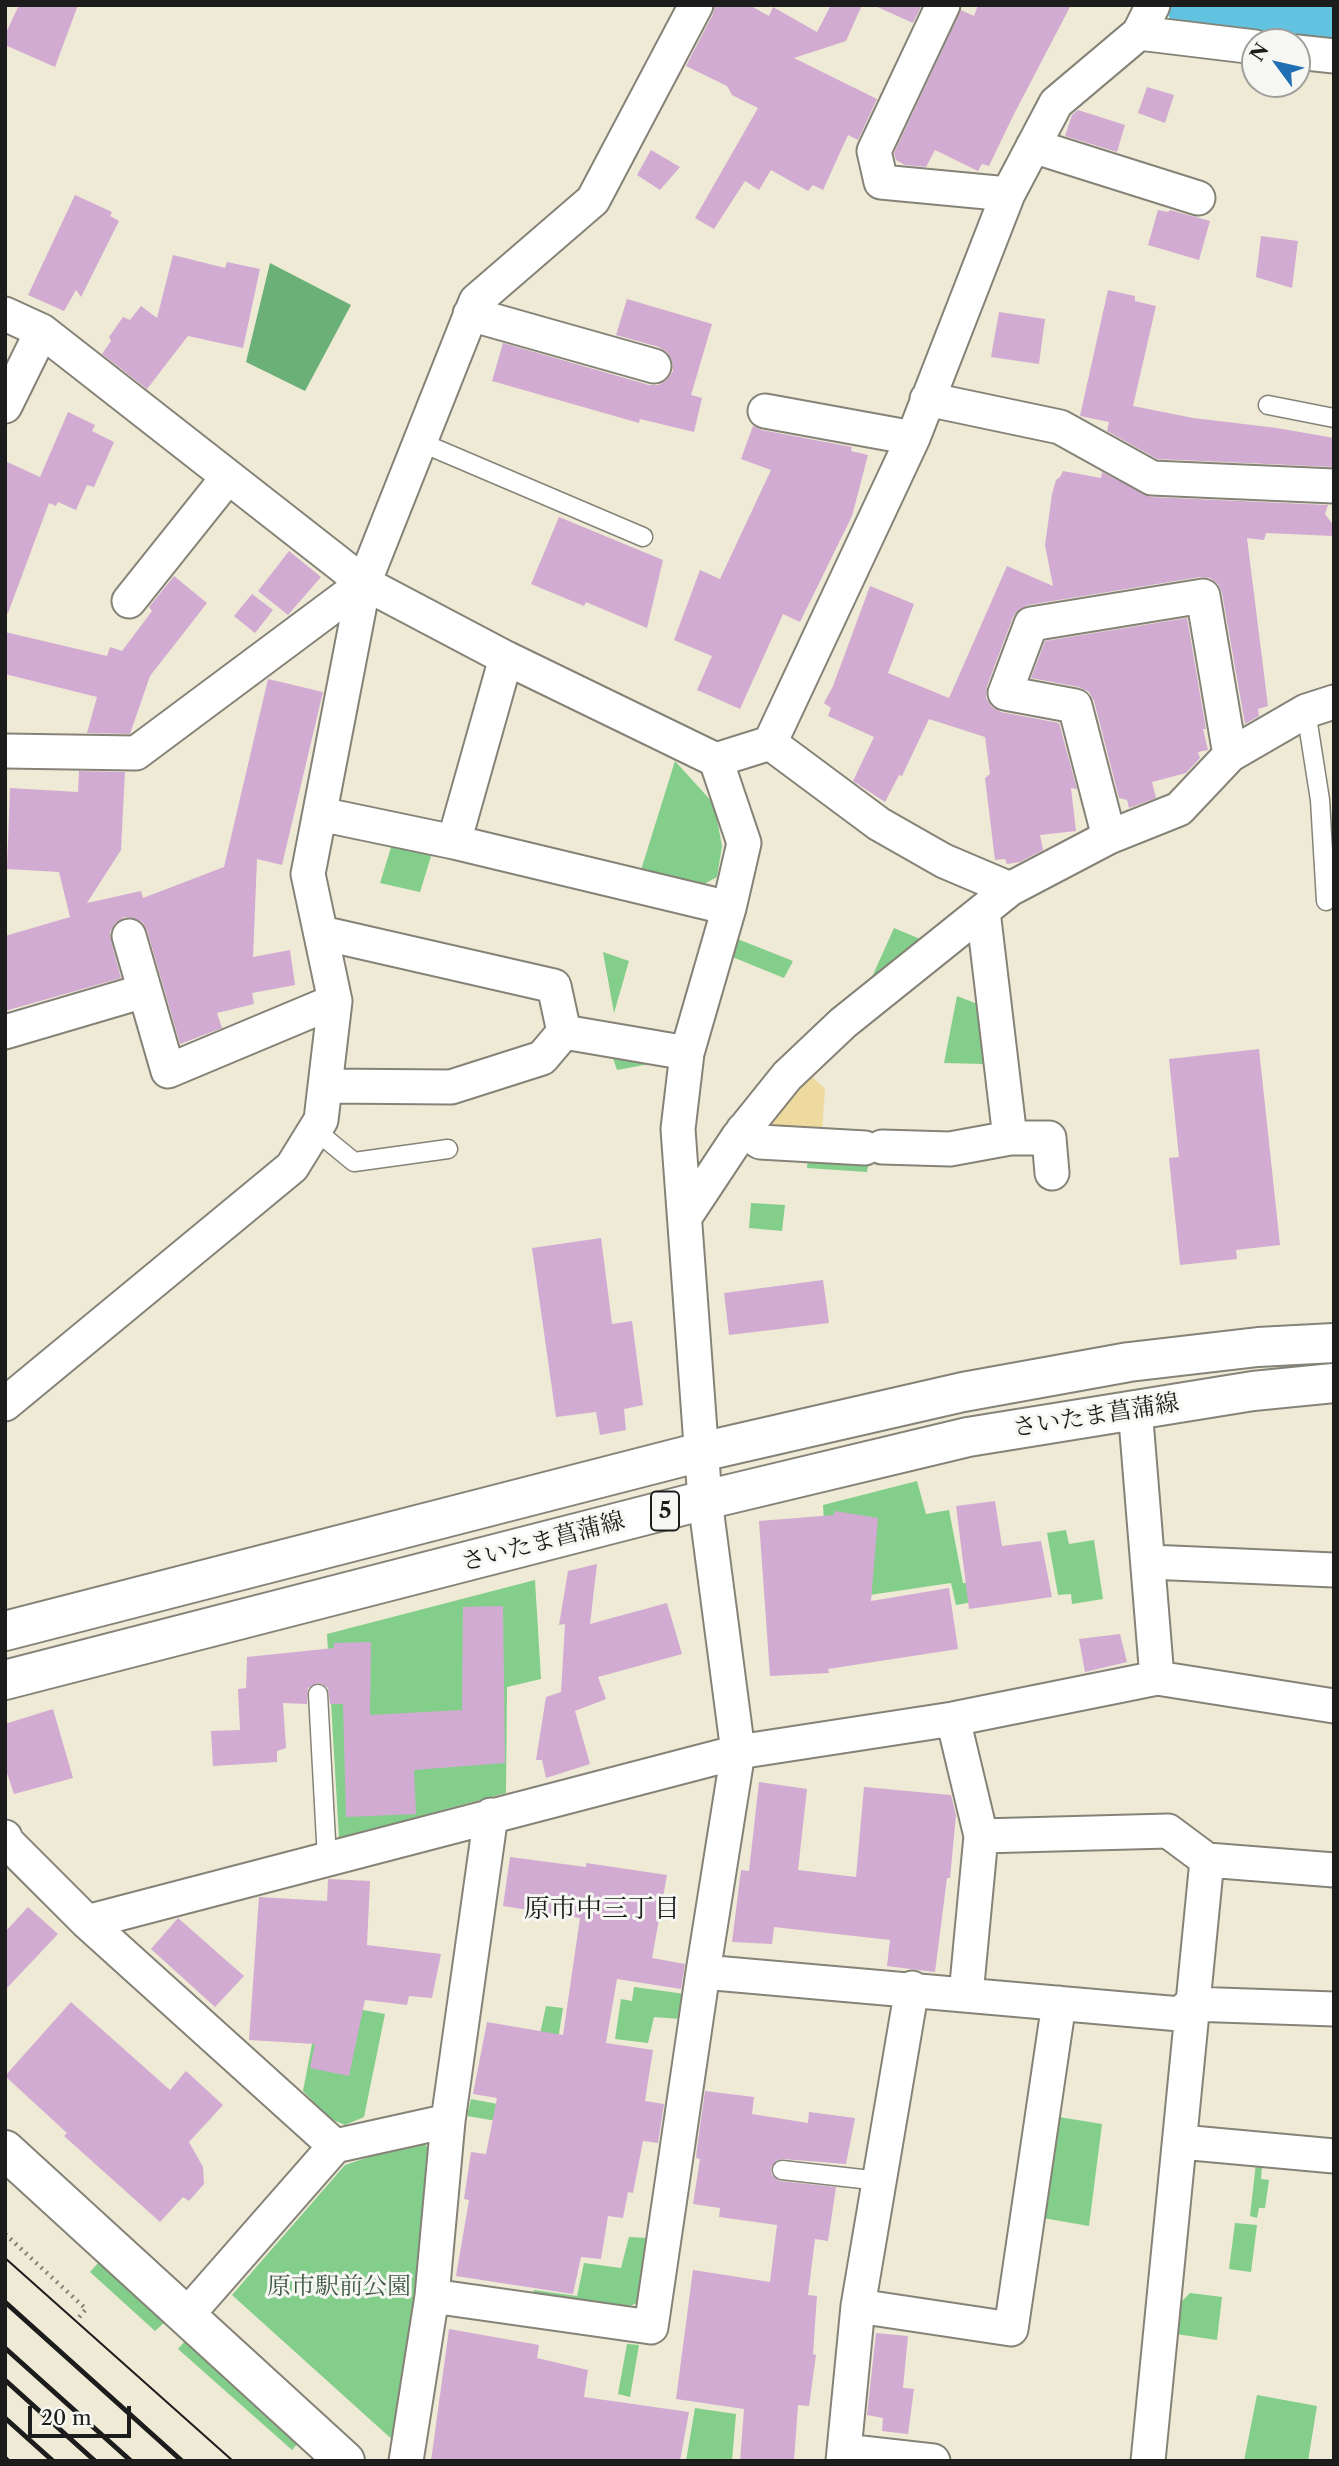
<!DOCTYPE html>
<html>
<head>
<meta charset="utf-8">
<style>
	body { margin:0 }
	#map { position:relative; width:1339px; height:2466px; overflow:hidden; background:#eeead5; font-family:"Libre Caslon Text",serif }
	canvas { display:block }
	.frame { position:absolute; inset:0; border:7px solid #1c1c1c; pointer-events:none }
	.north { position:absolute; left:1241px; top:28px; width:70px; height:70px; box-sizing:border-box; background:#f6f6f2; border:2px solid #9f9f9c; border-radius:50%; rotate:303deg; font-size:19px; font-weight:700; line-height:28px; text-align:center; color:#1c1c1c }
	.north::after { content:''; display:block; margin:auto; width:24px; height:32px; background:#1f6fb2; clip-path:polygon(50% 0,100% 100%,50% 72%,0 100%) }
	.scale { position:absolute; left:28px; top:2406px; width:103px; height:32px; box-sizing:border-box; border:4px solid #1c1c1c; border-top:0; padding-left:9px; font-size:21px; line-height:24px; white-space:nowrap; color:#1c1c1c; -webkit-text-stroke:5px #f6f6f2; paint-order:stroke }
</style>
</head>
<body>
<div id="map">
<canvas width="1339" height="2466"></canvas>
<div class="frame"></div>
<div class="north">N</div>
<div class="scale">20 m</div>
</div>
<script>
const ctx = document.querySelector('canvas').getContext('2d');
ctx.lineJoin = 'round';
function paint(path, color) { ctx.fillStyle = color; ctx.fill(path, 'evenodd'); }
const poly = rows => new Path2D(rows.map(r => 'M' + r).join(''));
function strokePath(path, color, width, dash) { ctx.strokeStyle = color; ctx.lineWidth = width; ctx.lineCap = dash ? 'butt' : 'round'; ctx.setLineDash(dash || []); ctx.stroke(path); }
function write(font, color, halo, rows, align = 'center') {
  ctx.font = font + ' "Libre Caslon Text","Noto Serif JP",serif'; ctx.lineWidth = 6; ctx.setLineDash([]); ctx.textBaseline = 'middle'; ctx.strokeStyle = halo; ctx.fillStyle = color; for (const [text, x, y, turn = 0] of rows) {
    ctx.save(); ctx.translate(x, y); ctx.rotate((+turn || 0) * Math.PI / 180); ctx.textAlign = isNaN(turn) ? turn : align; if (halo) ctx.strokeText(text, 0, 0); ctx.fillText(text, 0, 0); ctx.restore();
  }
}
const green = poly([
	[675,761,714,804,722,846,717,877,704,884,641,870],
	[393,841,432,853,420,892,380,883],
	[894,928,925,941,868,986],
	[735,938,793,961,784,978,730,956],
	[603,952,629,961,614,1013],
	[957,996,980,1005,983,1064,944,1063],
	[611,1052,665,1061,617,1070],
	[808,1157,869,1161,867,1172,807,1168],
	[751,1203,785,1205,782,1231,749,1228],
	[917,1481,926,1514,949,1510,963,1583,978,1583,979,1601,956,1605,951,1583,829,1601,823,1505],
	[1066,1530,1069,1544,1094,1540,1103,1599,1072,1604,1071,1594,1058,1595,1047,1533],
	[535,1580,541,1679,507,1687,506,1793,339,1838,327,1634],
	[634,1987,685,1994,680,2019,654,2017,648,2043,615,2039,621,1999,632,2001],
	[320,2002,385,2014,364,2117,345,2125,329,2118,303,2091],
	[546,2006,563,2008,544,2129,467,2116,471,2099,524,2109],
	[1059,2117,1102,2124,1089,2226,1043,2218],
	[419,2140,429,2148,418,2268,395,2442,232,2295,345,2165],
	[1263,2156,1261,2179,1269,2180,1265,2208,1259,2208,1257,2218,1250,2216,1256,2163],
	[1235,2223,1257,2225,1251,2272,1229,2269],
	[629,2237,649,2238,639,2302,628,2307,533,2296,534,2290,577,2296,584,2263,621,2268],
	[99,2262,166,2321,155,2331,90,2272],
	[1190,2293,1222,2297,1217,2340,1176,2334,1181,2302],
	[185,2341,298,2443,292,2450,178,2349],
	[627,2344,639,2345,630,2397,618,2394],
	[1257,2395,1317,2406,1308,2461,1244,2461],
	[695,2408,736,2414,732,2461,686,2461]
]);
const forest = poly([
	[270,263,351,305,305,391,246,362]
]);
const sand = poly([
	[809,1074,825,1089,822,1130,768,1128,765,1120]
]);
const water = poly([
	[1171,5,1334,5,1334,39,1297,34,1174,26,1167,13]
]);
const building = poly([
	[19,5,78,5,55,67,5,45,5,35],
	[715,5,749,5,769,16,773,7,817,32,831,5,862,5,846,41,794,58,877,99,858,140,848,135,823,190,813,185,808,191,771,170,759,190,745,181,714,229,695,218,758,108,732,95,727,86,686,66,713,14],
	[873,5,922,5,913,23],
	[978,5,1071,5,1013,116,989,166,982,164,978,171,935,150,926,167,905,165,896,160,894,153,961,10,974,16],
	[1147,87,1174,95,1165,123,1138,113],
	[1078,110,1125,125,1117,152,1065,136,1072,115],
	[651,150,680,167,660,190,637,175],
	[75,195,112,212,110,216,119,221,81,297,76,290,64,311,28,295],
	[1158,210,1168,212,1170,210,1210,221,1199,260,1148,245],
	[1261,236,1298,241,1292,288,1256,277],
	[173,255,225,268,227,262,260,269,243,348,188,336,147,389,102,354,111,341,109,337,123,317,130,320,141,306,157,318],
	[1108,290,1135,296,1135,301,1156,306,1133,406,1193,418,1277,428,1334,438,1334,467,1157,459,1107,431,1109,422,1080,416],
	[627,299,712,324,691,395,702,398,694,432,640,419,639,423,492,381,503,343,649,385,658,385,667,380,673,371,672,361,667,352,659,347,616,335],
	[999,312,1045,319,1039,364,991,357],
	[68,412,95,425,92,431,114,442,94,487,87,485,76,510,58,502,56,506,49,503,8,613,5,613,5,461,40,477],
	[753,426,762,430,852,447,851,451,868,455,852,516,800,622,783,614,740,709,697,690,712,656,674,640,700,570,720,579,771,470,741,459],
	[1063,471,1101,478,1102,472,1151,497,1328,505,1325,514,1334,526,1334,536,1266,533,1264,540,1247,538,1268,706,1258,709,1259,716,1245,724,1222,593,1218,584,1210,578,1200,577,1028,605,1018,610,1013,617,987,686,986,698,992,707,1001,712,1059,723,1077,789,1071,788,1076,831,1040,835,1043,850,1020,862,1007,864,1005,859,995,860,985,778,990,774,985,737,929,719,902,776,899,775,885,802,853,781,874,737,828,716,831,708,824,703,833,686,870,586,914,604,888,673,949,698,1007,566,1053,586,1045,545,1052,494,1056,480,1060,477],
	[559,517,663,560,647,628,586,602,584,606,531,584],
	[289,551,321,577,288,615,258,591],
	[174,576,207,603,150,676,130,734,87,733,97,697,5,674,5,632,107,656,110,647,122,651,152,611,149,607],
	[252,594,273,610,255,633,234,616],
	[1187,618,1206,729,1203,729,1208,750,1198,752,1200,758,1186,773,1152,782,1156,798,1129,808,1127,800,1119,798,1094,701,1089,692,1079,687,1031,678,1045,641],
	[268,679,323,692,282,865,257,859,253,957,290,950,295,985,252,993,254,1004,217,1013,222,1028,180,1044,147,930,142,922,134,918,124,917,115,923,110,932,111,941,121,978,5,1011,5,936,70,917,59,872,7,869,10,788,78,792,79,771,125,772,121,850,87,903,141,891,143,898,224,867],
	[1259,1049,1280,1245,1236,1250,1237,1259,1180,1265,1169,1158,1179,1157,1169,1059],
	[601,1238,612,1324,632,1321,643,1405,624,1409,626,1430,600,1435,596,1412,556,1417,532,1248],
	[823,1280,829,1323,729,1335,724,1293],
	[995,1501,1002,1546,1041,1541,1052,1597,969,1609,956,1506],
	[835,1511,878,1518,871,1601,949,1588,958,1649,828,1669,829,1673,770,1676,759,1521,834,1515],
	[597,1564,590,1624,667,1603,682,1654,598,1677,606,1699,575,1711,590,1764,546,1778,542,1760,536,1760,546,1697,561,1692,565,1624,559,1625,568,1571],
	[503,1606,505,1763,414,1770,416,1814,346,1817,343,1704,330,1704,328,1688,322,1684,317,1683,308,1688,307,1704,283,1703,286,1748,277,1751,277,1762,213,1766,211,1731,240,1730,238,1689,246,1688,247,1657,334,1648,334,1643,371,1642,370,1715,462,1710,463,1607],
	[1120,1634,1127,1662,1085,1672,1079,1639],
	[53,1709,73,1778,14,1794,5,1767,5,1724],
	[759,1782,807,1789,798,1870,856,1877,864,1787,951,1795,956,1815,950,1878,947,1878,935,1972,887,1966,890,1940,774,1927,772,1944,732,1942,741,1870,749,1871],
	[510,1857,586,1867,586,1863,667,1875,652,1958,685,1964,681,1989,617,1979,606,2043,653,2050,645,2101,664,2104,658,2143,643,2141,633,2193,628,2192,623,2218,608,2216,601,2259,581,2257,573,2294,456,2276,469,2200,464,2199,471,2152,486,2154,497,2098,473,2094,487,2022,563,2035,580,1918,503,1906],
	[328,1879,370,1881,367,1945,441,1954,432,1998,409,1996,407,2005,365,2000,349,2076,310,2068,315,2044,249,2040,259,1897,327,1901],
	[28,1907,58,1934,5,1990,5,1932],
	[178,1918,244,1976,215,2007,151,1949],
	[71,2002,170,2090,186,2071,223,2105,189,2142,203,2167,204,2184,189,2201,183,2197,160,2222,64,2136,67,2133,5,2076],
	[705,2091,754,2097,752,2114,808,2123,809,2112,855,2118,846,2164,783,2159,777,2160,771,2168,772,2175,780,2181,836,2187,828,2241,815,2239,808,2295,817,2296,813,2354,816,2355,809,2406,798,2405,794,2461,740,2461,744,2409,676,2399,693,2270,770,2282,777,2225,719,2217,720,2208,693,2204,700,2159,696,2158,697,2148],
	[449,2329,539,2345,537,2358,588,2370,584,2397,689,2412,680,2461,431,2461],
	[876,2333,908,2336,903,2388,914,2389,908,2434,882,2431,883,2418,867,2415]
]);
const path = poly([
	[5,2234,86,2309,76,2321]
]);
const lane = poly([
	[1268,405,1334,418],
	[420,442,643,537],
	[1306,711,1320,800,1326,901],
	[315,1130,354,1162,448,1149],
	[318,1694,327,1859],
	[782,2170,880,2181]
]);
const street = poly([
	[943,5,874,151,881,182,1008,194],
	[1139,33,1255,47],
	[1297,52,1334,56],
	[1033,146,1198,198],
	[5,314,42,331,364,583,506,658,716,760,770,743,913,438,1008,194,1056,103,1139,33,1153,5],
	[470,314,654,366],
	[927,399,1060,427,1152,478,1334,486],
	[5,406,42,331],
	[765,411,913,438],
	[129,601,228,477],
	[770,743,879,824,944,861,1010,889,1109,837,1179,809,1230,755,1306,711,1334,702],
	[5,751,136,753,364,583,476,301,593,200,696,5],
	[320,814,454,842,729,908],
	[1109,837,1075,706,1005,693,1031,624,1203,596,1230,755],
	[454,842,506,658],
	[983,911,1010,1138,1049,1138,1052,1173],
	[322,933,554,986,564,1032,687,1053],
	[129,936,168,1071,335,1001],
	[5,1032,144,991],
	[326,1086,451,1087,542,1058,564,1032],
	[743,1130,760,1142,865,1148],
	[882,1147,950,1149,1010,1138],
	[685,1217,738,1137,787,1076,843,1023,1010,889],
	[5,1404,292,1167,321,1120,335,1001,308,874,364,583],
	[1135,1408,1157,1678],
	[1149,1562,1334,1570],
	[953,1719,981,1836,966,1995],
	[981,1836,1168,1831,1207,1860],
	[5,1837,7,1842,87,1922,335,2146],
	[87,1922,738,1752,953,1719,1157,1678,1334,1706],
	[703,1972,1180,2014,1191,2004,1334,2009],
	[1181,2142,1334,2156],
	[432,2296,651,2327,703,1972,738,1752,705,1500,678,1129,687,1053,729,908,744,843,716,760],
	[858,2306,1011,2329,1059,2003],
	[186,2316,335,2146,448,2121],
	[844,2451,933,2461],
	[406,2461,432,2296,448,2121,491,1815],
	[843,2461,858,2306,912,1988],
	[1148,2461,1207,1860,1334,1870]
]);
const secondary = poly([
	[5,2150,345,2461]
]);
const primary = poly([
	[5,1631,701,1452,963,1392,1129,1362,1258,1347,1334,1343],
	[5,1680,705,1500,968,1437,1253,1391,1334,1383]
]);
const tram = poly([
	[5,2258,233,2461],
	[5,2456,10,2461]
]);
const rail = poly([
	[5,2302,182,2461],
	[5,2348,131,2461],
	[5,2380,95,2461],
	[5,2418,53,2461]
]);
const shields = [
	[665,1511,28]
];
const shieldNames = [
	["5",665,1511]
];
const streetNames = [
	["さいたま菖蒲線",1096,1416,-9],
	["さいたま菖蒲線",543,1542,-15]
];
const parkNames = [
	["原市駅前公園",339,2287]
];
const neighbourhoodNames = [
	["原市中三丁目",602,1909]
];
paint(green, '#84ce8b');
paint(forest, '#6bb177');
paint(sand, '#eeda9e');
paint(water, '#61c3df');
paint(building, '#d2abd2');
strokePath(lane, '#858378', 21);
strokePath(street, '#858378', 37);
strokePath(secondary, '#858378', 42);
strokePath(primary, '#858378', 42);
strokePath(path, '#858378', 4.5, [2, 5]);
strokePath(lane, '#fff', 18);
strokePath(street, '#fff', 33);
strokePath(secondary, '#fff', 38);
strokePath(primary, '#fff', 38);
strokePath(tram, '#1c1c1c', 2);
strokePath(rail, '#1c1c1c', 5);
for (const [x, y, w] of shields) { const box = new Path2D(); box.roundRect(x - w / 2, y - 19.5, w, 39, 5); ctx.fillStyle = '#f6f6f2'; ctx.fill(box); strokePath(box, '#1c1c1c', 2); }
write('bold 23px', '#1c1c1c', null, shieldNames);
write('24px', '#1c1c1c', '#f6f6f2', streetNames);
write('24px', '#405a43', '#f6f6f2', parkNames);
write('26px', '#1c1c1c', '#f6f6f2', neighbourhoodNames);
</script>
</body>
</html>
